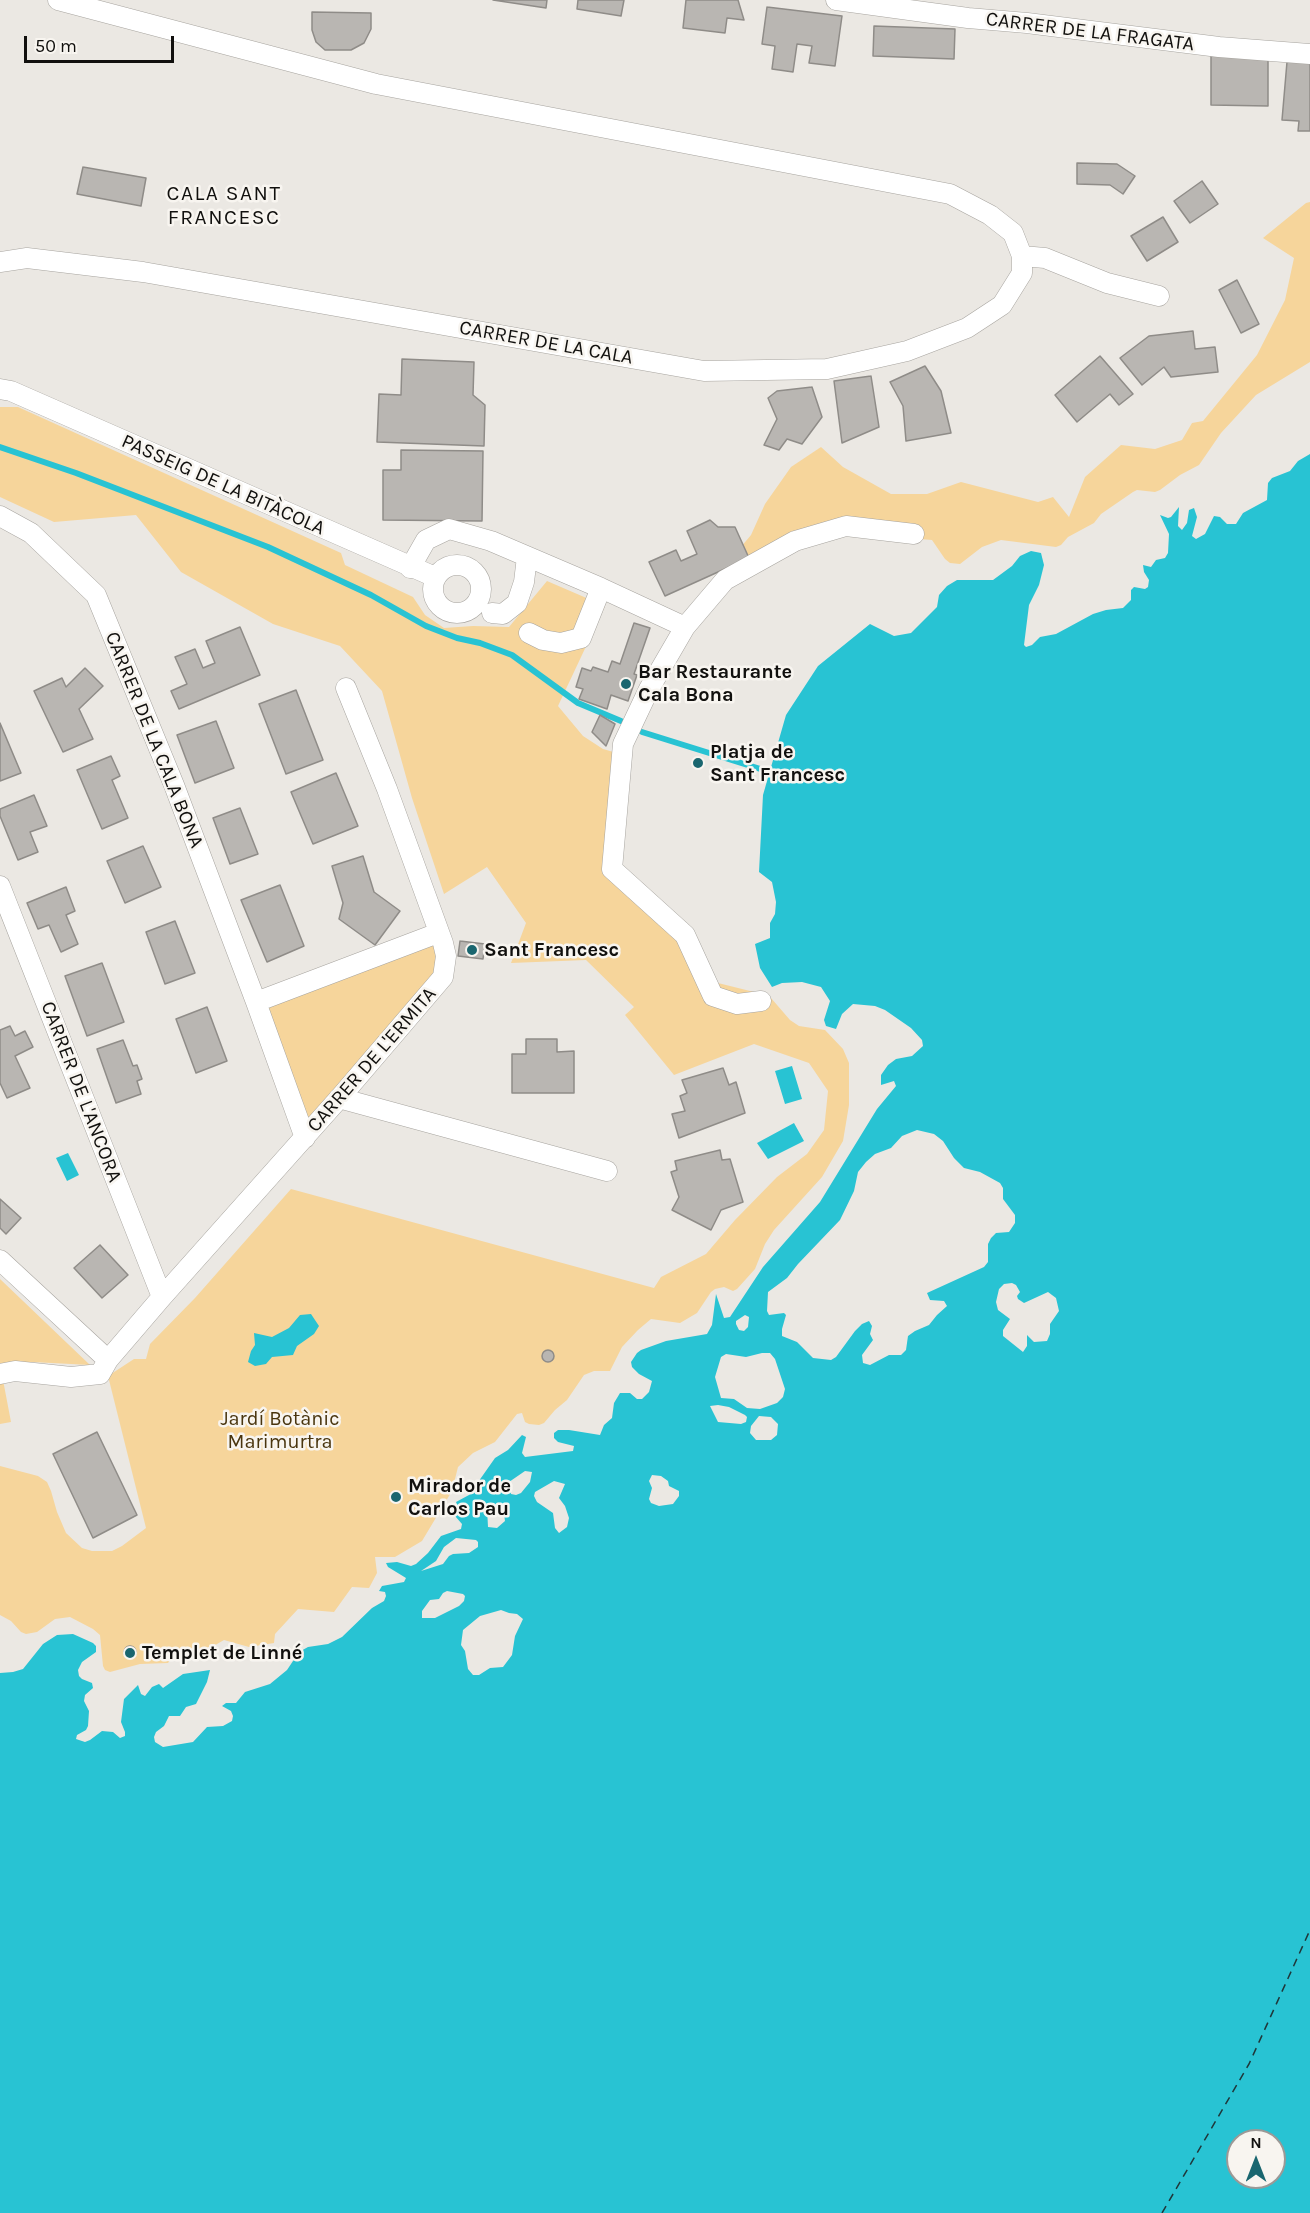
<!DOCTYPE html>
<html>
<head>
<meta charset="utf-8">
<style>
	body { margin:0 }
	#map { position:relative; width:1310px; height:2213px; overflow:hidden; background:#ebe8e3; font-family:Karla,sans-serif }
	canvas { display:block }
	.north { position:absolute; left:1226px; top:2129px; width:60px; height:60px; box-sizing:border-box; background:#f8f5f0; border:2px solid #9c9996; border-radius:50%; rotate:0deg; font-size:16px; font-weight:700; line-height:24px; text-align:center; color:#11100e }
	.north::after { content:''; display:block; margin:auto; width:21px; height:27px; background:#1a666f; clip-path:polygon(50% 0,100% 100%,50% 72%,0 100%) }
	.scale { position:absolute; left:24px; top:36px; width:150px; height:27px; box-sizing:border-box; border:3px solid #11100e; border-top:0; padding-left:8px; font-size:18px; line-height:21px; white-space:nowrap; color:#11100e; -webkit-text-stroke:4px #f8f5f0; paint-order:stroke }
</style>
</head>
<body>
<div id="map">
<canvas width="1310" height="2213"></canvas>
<div class="north">N</div>
<div class="scale">50 m</div>
</div>
<script>
const ctx = document.querySelector('canvas').getContext('2d');
ctx.lineJoin = 'round';
function paint(path, color) { ctx.fillStyle = color; ctx.fill(path, 'evenodd'); }
const poly = rows => new Path2D(rows.map(r => 'M' + r).join(''));
function strokePath(path, color, width, dash) { ctx.strokeStyle = color; ctx.lineWidth = width; ctx.lineCap = dash ? 'butt' : 'round'; ctx.setLineDash(dash || []); ctx.stroke(path); }
function write(font, color, halo, rows, align = 'center') {
  ctx.font = font + ' Karla,sans-serif'; ctx.lineWidth = 5; ctx.setLineDash([]); ctx.textBaseline = 'middle'; ctx.strokeStyle = halo; ctx.fillStyle = color; for (const [text, x, y, turn = 0] of rows) {
    ctx.save(); ctx.translate(x, y); ctx.rotate((+turn || 0) * Math.PI / 180); ctx.textAlign = isNaN(turn) ? turn : align; if (halo) ctx.strokeText(text, 0, 0); ctx.fillText(text, 0, 0); ctx.restore();
  }
}
const green = poly([
	[1310,202,1310,362,1256,395,1221,433,1199,465,1180,475,1160,490,1155,492,1137,490,1133,492,1101,514,1094,523,1068,537,1061,545,1056,547,1001,540,982,547,960,564,950,563,945,559,932,540,844,533,799,547,730,560,751,535,765,504,791,467,821,447,843,467,891,494,927,494,961,482,1038,502,1053,497,1069,517,1085,477,1121,445,1155,449,1182,440,1192,423,1203,421,1257,355,1285,300,1294,258,1263,238,1306,203],
	[0,407,18,407,341,553,345,565,413,597,425,615,444,628,473,626,509,627,547,581,605,606,558,706,583,736,603,749,624,755,622,870,692,929,718,983,762,994,771,998,790,1020,799,1026,825,1030,843,1049,849,1063,849,1105,843,1141,822,1177,774,1230,765,1244,755,1269,737,1289,733,1291,724,1287,715,1289,711,1292,697,1313,680,1323,651,1319,638,1330,622,1347,610,1371,594,1371,584,1375,567,1400,555,1410,544,1423,539,1425,529,1424,525,1422,522,1413,517,1414,495,1442,473,1453,458,1467,452,1491,422,1541,395,1557,375,1557,377,1573,369,1588,352,1587,334,1612,298,1609,275,1634,274,1643,249,1647,224,1640,203,1652,170,1660,168,1663,140,1664,110,1672,105,1670,103,1666,100,1635,93,1629,70,1617,55,1619,37,1632,26,1634,21,1632,11,1621,0,1615,0,1466,38,1476,47,1482,51,1491,57,1512,66,1533,82,1548,92,1551,112,1551,122,1546,146,1528,108,1376,134,1359,146,1359,150,1344,195,1298,291,1189,654,1288,661,1277,706,1254,735,1220,777,1177,807,1154,824,1130,828,1091,809,1063,754,1044,674,1075,625,1015,634,1007,586,960,511,963,526,923,487,867,444,894,412,798,382,691,340,646,273,624,181,572,136,515,54,522,0,497],
	[438,933,443,977,305,1138,256,1002],
	[0,1279,90,1365,33,1362,0,1364],
	[0,1380,3,1380,11,1422,0,1424]
]);
const water = poly([
	[1310,454,1310,2213,0,2213,0,1673,13,1672,23,1669,43,1644,57,1635,73,1634,93,1643,96,1646,96,1652,82,1662,78,1670,79,1676,82,1679,92,1683,93,1688,85,1695,84,1701,89,1711,88,1726,86,1730,77,1735,76,1739,85,1742,90,1740,102,1731,113,1732,120,1738,125,1736,125,1732,121,1722,124,1699,138,1685,141,1694,145,1696,152,1687,159,1684,163,1688,183,1674,210,1670,207,1682,196,1704,186,1707,180,1716,169,1716,164,1726,156,1732,154,1737,155,1742,163,1747,193,1742,207,1727,223,1726,232,1721,233,1716,231,1711,222,1706,226,1703,236,1703,245,1692,270,1684,287,1670,299,1652,308,1647,328,1644,342,1637,372,1608,384,1601,386,1596,385,1592,379,1591,382,1586,404,1582,406,1578,388,1567,386,1563,397,1562,411,1566,416,1564,428,1553,441,1536,461,1529,462,1524,455,1516,455,1511,458,1507,456,1502,469,1495,495,1458,508,1450,522,1435,526,1437,522,1453,525,1457,573,1451,574,1446,558,1442,554,1438,554,1433,558,1430,569,1430,600,1435,604,1425,612,1418,614,1403,620,1393,630,1393,637,1399,642,1399,649,1392,652,1381,639,1374,632,1367,631,1362,637,1353,641,1350,666,1341,707,1334,712,1325,716,1294,724,1318,730,1317,763,1267,820,1202,877,1109,896,1086,894,1081,881,1085,881,1075,888,1065,896,1059,912,1056,923,1046,922,1040,911,1028,885,1010,875,1006,853,1004,842,1014,836,1029,826,1026,824,1020,830,1001,821,987,802,982,782,983,772,987,760,968,755,944,770,938,770,923,775,914,776,902,772,882,759,872,763,795,786,715,818,666,870,624,894,636,911,633,937,607,939,595,947,586,957,580,993,580,1012,566,1020,556,1031,551,1041,553,1044,565,1039,585,1029,605,1024,645,1026,647,1032,645,1040,637,1056,634,1093,614,1106,610,1123,608,1131,600,1131,590,1134,587,1145,589,1148,587,1149,580,1144,572,1143,565,1151,567,1156,560,1165,558,1168,553,1169,534,1160,515,1168,518,1171,517,1179,507,1178,526,1182,530,1187,523,1189,510,1194,508,1197,517,1192,536,1196,539,1205,534,1214,516,1220,517,1227,524,1236,524,1243,513,1267,500,1268,483,1272,478,1290,471,1298,461],
	[917,1130,934,1134,943,1141,954,1158,964,1168,980,1172,1000,1183,1003,1188,1003,1199,1015,1215,1015,1223,1009,1232,996,1233,991,1238,988,1244,988,1262,984,1267,927,1293,930,1300,944,1301,947,1306,937,1315,929,1325,915,1331,908,1336,906,1350,901,1355,889,1355,870,1365,863,1363,862,1355,873,1340,870,1334,872,1326,869,1321,862,1324,855,1331,836,1357,831,1360,813,1358,797,1342,782,1336,782,1329,786,1315,784,1313,769,1315,767,1311,768,1292,787,1278,798,1264,840,1220,854,1191,858,1172,866,1162,875,1154,891,1148,902,1136],
	[1004,1284,1012,1283,1016,1285,1020,1292,1017,1296,1018,1299,1024,1303,1048,1292,1056,1298,1059,1311,1050,1324,1050,1334,1047,1341,1034,1342,1027,1335,1027,1346,1023,1352,1003,1336,1003,1330,1010,1319,998,1310,996,1302,999,1289],
	[745,1315,749,1317,748,1327,744,1331,739,1330,736,1324,736,1321],
	[762,1353,770,1353,775,1359,785,1389,783,1397,777,1403,760,1409,747,1408,734,1399,721,1398,715,1377,721,1357,726,1354,746,1357],
	[718,1405,729,1407,745,1415,747,1417,746,1422,741,1424,718,1422,710,1406],
	[759,1416,771,1417,778,1424,777,1435,771,1440,756,1440,750,1433,751,1426],
	[525,1471,532,1472,530,1482,521,1493,516,1495,511,1494,509,1482],
	[652,1475,661,1476,668,1481,669,1486,679,1491,679,1496,673,1504,659,1506,651,1503,649,1499,652,1488,649,1481],
	[554,1481,565,1484,559,1498,565,1506,569,1518,567,1527,559,1533,555,1528,553,1513,537,1502,534,1496,535,1492],
	[487,1508,497,1508,504,1514,505,1521,497,1528,488,1527],
	[456,1538,476,1540,478,1542,478,1547,469,1553,453,1554,449,1556,443,1564,421,1571,436,1561,444,1547],
	[447,1591,463,1594,465,1596,464,1601,459,1606,435,1618,422,1618,422,1611,430,1600,439,1599,443,1593],
	[501,1610,509,1613,517,1614,523,1619,515,1636,512,1655,503,1667,490,1668,479,1675,473,1675,468,1669,465,1651,461,1645,463,1630,480,1616],
	[1238,2141,1274,2141,1274,2177,1238,2177],
	[792,1066,802,1099,785,1104,775,1071],
	[794,1123,804,1141,768,1159,757,1143],
	[68,1153,79,1175,67,1181,56,1158],
	[311,1314,319,1326,314,1334,297,1346,293,1355,272,1357,266,1364,255,1366,248,1362,251,1351,255,1345,254,1333,272,1337,289,1328,300,1315]
]);
const stream = poly([
	[0,447,76,473,268,547,371,595,426,626,457,638,480,643,512,655,578,703,621,721],
	[642,732,770,772]
]);
const ferry = poly([
	[1162,2213,1249,2064,1310,1930]
]);
const building = poly([
	[493,0,547,0,546,8,493,0],
	[578,0,624,0,621,16,577,9,578,0],
	[686,0,738,0,744,20,727,18,725,33,683,28,686,0],
	[767,7,842,16,835,66,809,63,812,46,797,44,793,72,772,69,775,46,762,44,767,7],
	[312,12,371,13,371,29,364,43,351,50,325,50,316,42,312,30,312,12],
	[874,26,955,29,954,59,873,56,874,26],
	[1211,56,1268,57,1268,106,1211,105,1211,56],
	[1287,62,1310,62,1310,131,1298,131,1299,121,1282,120,1287,62],
	[1077,163,1117,164,1135,176,1123,194,1110,185,1077,184,1077,163],
	[83,167,146,178,141,206,77,194,83,167],
	[1202,181,1218,204,1190,223,1174,201,1202,181],
	[1163,217,1178,242,1147,261,1131,236,1163,217],
	[1237,280,1259,324,1241,333,1219,290,1237,280],
	[1193,331,1195,349,1215,347,1218,372,1171,377,1164,367,1142,385,1120,358,1149,336,1193,331],
	[1100,356,1133,394,1119,405,1110,394,1077,422,1055,395,1100,356],
	[402,359,474,362,473,395,485,405,484,446,377,442,379,394,401,395,402,359],
	[925,366,941,391,951,433,906,441,903,406,890,382,925,366],
	[871,376,879,427,842,443,834,381,871,376],
	[812,387,822,417,802,444,787,439,779,450,764,445,777,419,768,398,777,391,812,387],
	[401,450,483,451,482,521,383,520,383,470,401,470,401,450],
	[710,520,718,527,735,527,749,558,665,596,649,562,676,550,681,561,697,554,687,531,710,520],
	[634,623,650,628,634,674,637,675,628,701,611,695,607,709,579,699,583,689,576,687,582,668,591,671,593,667,608,672,612,661,620,664,634,623],
	[240,627,260,675,179,709,171,691,187,684,175,657,195,649,203,668,215,663,206,641,240,627],
	[85,668,103,686,79,709,93,739,63,752,34,691,62,678,66,687,85,668],
	[296,690,323,760,286,774,259,704,296,690],
	[600,715,615,724,606,746,592,732,600,715],
	[216,721,234,768,195,783,177,735,216,721],
	[0,723,21,773,0,781,0,723],
	[111,756,120,776,112,780,128,818,102,829,77,770,111,756],
	[336,773,358,826,313,844,291,792,336,773],
	[34,795,47,826,30,832,38,852,18,860,0,816,0,809,34,795],
	[240,808,258,854,230,864,213,818,240,808],
	[143,846,161,887,125,903,107,861,143,846],
	[363,856,374,892,400,911,375,945,339,919,343,903,332,866,363,856],
	[280,885,304,946,267,962,241,900,280,885],
	[66,887,75,911,66,915,78,944,61,952,49,925,38,929,27,903,66,887],
	[175,921,195,973,165,984,146,932,175,921],
	[460,941,485,944,483,959,458,956,460,941],
	[102,963,124,1022,87,1036,65,976,102,963],
	[207,1007,227,1061,196,1073,176,1019,207,1007],
	[10,1026,15,1036,25,1031,33,1047,15,1056,30,1088,7,1098,0,1083,0,1030,10,1026],
	[526,1039,557,1039,557,1052,574,1051,574,1093,512,1093,512,1054,526,1054,526,1039],
	[123,1040,133,1066,137,1065,142,1079,137,1081,141,1094,116,1103,97,1049,123,1040],
	[723,1068,729,1085,736,1082,745,1113,679,1138,672,1114,685,1111,680,1096,687,1093,682,1080,723,1068],
	[720,1150,722,1160,730,1159,743,1202,721,1210,711,1230,672,1210,679,1197,671,1172,677,1170,675,1161,720,1150],
	[0,1199,21,1218,6,1234,0,1228,0,1199],
	[100,1245,128,1275,102,1298,74,1268,100,1245],
	'542 1356a6 6 0 1 1 12 0a6 6 0 1 1-12 0Z',
	[97,1432,137,1515,93,1538,53,1454,97,1432],
	'124 1652a6 6 0 1 1 12 0a6 6 0 1 1-12 0Z'
]);
const minor = poly([
	[836,0,968,18,1027,23,1219,47,1310,54],
	[1022,256,1045,258,1107,283,1159,296],
	[0,262,27,258,143,272,704,371,827,369,907,351,967,328,1002,305,1022,273,1022,256,1013,233,990,215,950,194,376,84,58,0],
	[0,389,11,391,435,577],
	[0,516,31,533,96,595,174,785,256,1002,305,1138],
	'433 589a24 24 0 1 1 48 0a24 24 0 1 1-48 0Z',
	[410,568,426,540,449,529,491,541,601,588,685,627],
	[492,613,503,614,517,603,524,582,527,557],
	[529,633,543,640,561,643,581,638,601,588],
	[0,886,162,1297],
	[761,1001,737,1004,713,996,685,935,612,869,623,744,649,689,685,627,725,580,795,541,846,526,914,534],
	[256,1002,438,933],
	[339,1098,607,1171],
	[0,1260,108,1360],
	[0,1374,15,1371,71,1377,100,1374,108,1360,162,1297,343,1094,443,977,446,956,443,943,387,789,346,688]
]);
const markers = [
	[626,684,6,"#1a666f"],
	[698,763,6,"#1a666f"],
	[472,950,6,"#1a666f"],
	[396,1497,6,"#1a666f"],
	[130,1653,6,"#1a666f"]
];
const streetNames = [
	["CARRER DE LA FRAGATA",1090,32,7],
	["CARRER DE LA CALA",546,343,10],
	["PASSEIG DE LA BITÀCOLA",223,485,24],
	["CARRER DE LA CALA BONA",154,740,68],
	["CARRER DE L'ERMITA",372,1060,-49],
	["CARRER DE L'ANCORA",81,1092,69]
];
const poiNames = [
	["Bar Restaurante",638,672],
	["Cala Bona",638,695],
	["Platja de",710,752],
	["Sant Francesc",710,775],
	["Sant Francesc",484,950],
	["Mirador de",408,1486],
	["Carlos Pau",408,1509],
	["Templet de Linné",142,1653]
];
const parkNames = [
	["Jardí Botànic",280,1419],
	["Marimurtra",280,1442]
];
const neighbourhoodNames = [
	["CALA SANT",224,194],
	["FRANCESC",224,218]
];
paint(green, '#f6d59b');
paint(water, '#28c3d3');
strokePath(stream, '#28c3d3', 6);
strokePath(ferry, '#1f373a', 1.5, [8, 6]);
paint(building, '#b9b6b2');
strokePath(building, '#8f8c88', 1.5);
strokePath(minor, '#a7a49f', 21);
strokePath(minor, '#fff', 20);
for (const [x, y, r, color] of markers) { const dot = new Path2D(); dot.arc(x, y, r, 0, 2 * Math.PI); ctx.fillStyle = color; ctx.fill(dot); strokePath(dot, '#f8f5f0', 2); }
write('20px', '#11100e', '#f8f5f0', streetNames);
write('bold 20px', '#11100e', '#f8f5f0', poiNames, 'left');
write('20px', '#49350e', '#f8f5f0', parkNames);
ctx.letterSpacing = '1.5px';
write('21px', '#11100e', '#f8f5f0', neighbourhoodNames);
ctx.letterSpacing = '0px';
</script>
</body>
</html>
